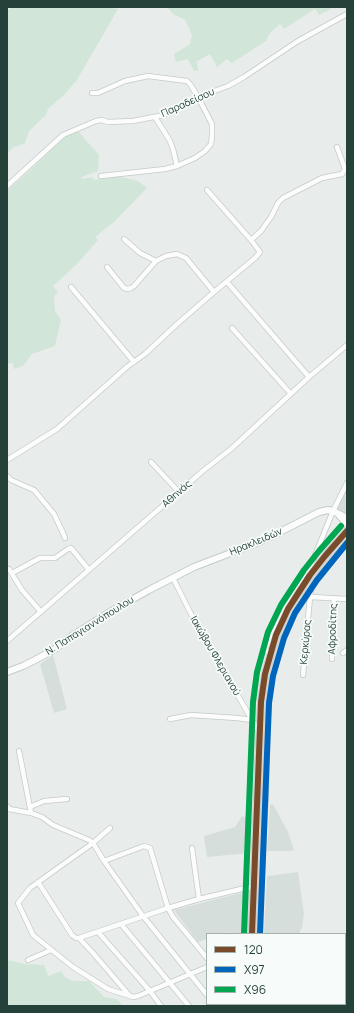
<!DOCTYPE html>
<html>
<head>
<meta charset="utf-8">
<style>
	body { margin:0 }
	#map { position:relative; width:354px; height:1013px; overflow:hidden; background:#e8edeb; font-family:Manrope,sans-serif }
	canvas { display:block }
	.frame { position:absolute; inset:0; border:8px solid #24423a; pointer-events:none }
	.legend { position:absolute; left:206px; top:933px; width:140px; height:72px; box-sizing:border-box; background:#f7fbf9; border:1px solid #a3b1ad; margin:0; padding:5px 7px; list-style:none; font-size:12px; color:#24423a }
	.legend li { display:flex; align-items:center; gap:8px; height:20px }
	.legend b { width:20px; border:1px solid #a3b1ad }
</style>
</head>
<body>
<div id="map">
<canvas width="354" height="1013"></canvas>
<div class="frame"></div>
<ul class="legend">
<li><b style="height:5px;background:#7a4b2a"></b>120</li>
<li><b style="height:5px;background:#0065bd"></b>X97</li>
<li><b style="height:5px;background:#00a651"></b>Χ96</li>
</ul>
</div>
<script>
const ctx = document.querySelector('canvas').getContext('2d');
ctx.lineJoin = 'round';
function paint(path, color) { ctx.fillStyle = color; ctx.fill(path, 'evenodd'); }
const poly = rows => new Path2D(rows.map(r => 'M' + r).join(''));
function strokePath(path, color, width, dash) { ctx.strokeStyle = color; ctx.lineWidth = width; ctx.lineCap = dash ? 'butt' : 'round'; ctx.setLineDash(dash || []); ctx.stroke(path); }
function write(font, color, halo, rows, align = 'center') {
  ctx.font = font + ' Manrope,sans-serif'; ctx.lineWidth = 3.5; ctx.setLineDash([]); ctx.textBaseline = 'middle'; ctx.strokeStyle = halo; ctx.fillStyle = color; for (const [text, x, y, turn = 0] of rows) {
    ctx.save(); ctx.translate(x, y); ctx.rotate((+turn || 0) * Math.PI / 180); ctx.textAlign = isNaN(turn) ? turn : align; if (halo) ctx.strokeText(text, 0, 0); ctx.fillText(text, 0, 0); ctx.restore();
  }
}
const built = poly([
	[347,484,347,517,333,511],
	[53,655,67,709,54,713,40,664],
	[273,804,288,832,294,850,289,851,267,851,270,805],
	[242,816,252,820,250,853,207,857,204,836,235,827],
	[298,872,304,914,302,927,299,934,264,934,267,876],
	[252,890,249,934,228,934,227,932,223,934,207,934,207,939,198,942,174,910]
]);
const green = poly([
	[12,7,113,7,112,8,118,9,77,80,64,95,48,109,46,115,29,131,25,143,12,148,7,155,7,11],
	[167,7,332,7,329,10,319,15,315,9,284,29,280,24,270,33,266,41,232,63,227,59,217,67,210,54,196,62,199,70,194,71,188,59,176,62,174,54,190,44,192,35,189,28,185,20,173,14],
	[78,131,99,155,98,171,82,177,82,179,92,177,94,180,112,176,126,178,138,181,147,188,114,222,95,237,98,240,77,264,53,286,58,292,54,296,55,311,61,320,55,346,32,354,23,366,14,369,13,363,7,364,7,191,28,172,65,137],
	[7,960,25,964,44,965,48,976,61,971,65,977,73,981,89,981,104,997,117,999,123,1006,7,1006]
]);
const street = poly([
	[92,93,98,93,125,81,148,76,187,81,190,84,198,97,212,124,212,136,211,144,205,151,195,158,177,166,165,169,101,176],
	[155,117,170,141,173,149,177,166],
	[7,186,63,135,96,121,102,120,108,122,133,121,164,115,198,97,228,86,244,77,298,41,347,14],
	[207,190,251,240],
	[124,239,140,253,156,261],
	[107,267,124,288,128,289,131,288,134,286,156,261,166,256,177,254,186,258,214,292],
	[227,282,309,377],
	[71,287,134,362],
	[232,328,291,394],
	[7,460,57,429,128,366,145,354,176,325,214,292,255,258,260,252,251,240,261,231,271,217,278,203,283,198,322,178,342,174,345,169,337,147],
	[151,462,179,492],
	[7,476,11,480,34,490,54,514,63,533,65,538],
	[9,569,22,590,41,612],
	[14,572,40,558,55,558,68,549,71,548,89,570],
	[173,578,193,618,259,732],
	[311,597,347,599],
	[7,641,204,470,231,449,309,377,347,345],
	[343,653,347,650],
	[270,654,265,649,275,626,293,590,311,565,333,511,347,483],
	[332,659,334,598],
	[303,675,311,586],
	[170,719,191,715,237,718,252,720],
	[19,751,31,813],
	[7,806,9,809,31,813,42,817,53,825,89,840,93,843,104,861,143,916,207,995],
	[30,807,44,801,67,799],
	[110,828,93,843,30,888,18,903,33,935,73,967,108,989,133,997,138,996,207,967],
	[192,848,199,899],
	[104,861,144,846,150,848,168,908,173,917,207,958],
	[38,882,72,935,76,938,79,938,168,908,199,899,254,886],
	[121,924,189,1006],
	[98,932,150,991,161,1006],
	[79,938,93,953,129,995],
	[28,960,51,950],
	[215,1004,216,1006]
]);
const secondary = poly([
	[339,515,347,524],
	[7,672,23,666,35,660,55,649,72,636,110,612,149,590,194,567,254,544,276,534,319,512,328,510,333,511,347,518]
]);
const primary = poly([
	[252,934,258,767,261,702,265,674,276,635,288,609,310,575,325,556,347,531],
	[258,934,265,792,266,735,268,702,269,687,276,655,280,641,287,623,296,607,311,584,347,539],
	[248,1006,248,1004],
	[255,1006,255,1004]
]);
const bus1 = poly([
	[252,934,261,702,265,674,276,635,288,609,310,575,325,556,347,531]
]);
const bus2 = poly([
	[260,934,269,703,273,676,284,638,295,613,317,580,347,543]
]);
const bus3 = poly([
	[244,934,253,702,257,672,268,632,281,605,304,570,319,551,341,526]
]);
const streetNames = [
	["Παραδείσου",188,103,-24],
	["Αθηνάς",177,494,-41],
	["Ηρακλειδών",256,542,-23],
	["Ν. Παπαγιαννόπουλου",90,626,-32],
	["Αφροδίτης",333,629,-88],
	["Κερκύρας",306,642,-85],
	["Ιακώβου Φλεριανού",215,656,60]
];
paint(built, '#d6dedb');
paint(green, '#d1e6d8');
strokePath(street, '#c5cac8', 6);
strokePath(secondary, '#c3cbc8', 8);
strokePath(primary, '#c3ccc9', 8);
strokePath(street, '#fcfcfc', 4.5);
strokePath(secondary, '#fcfcfc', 6);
strokePath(primary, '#cfd7d5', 7);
strokePath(bus1, '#7a4b2a', 6);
strokePath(bus2, '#0065bd', 6);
strokePath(bus3, '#00a651', 6);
write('10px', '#24423a', '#f7fbf9', streetNames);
</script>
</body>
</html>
